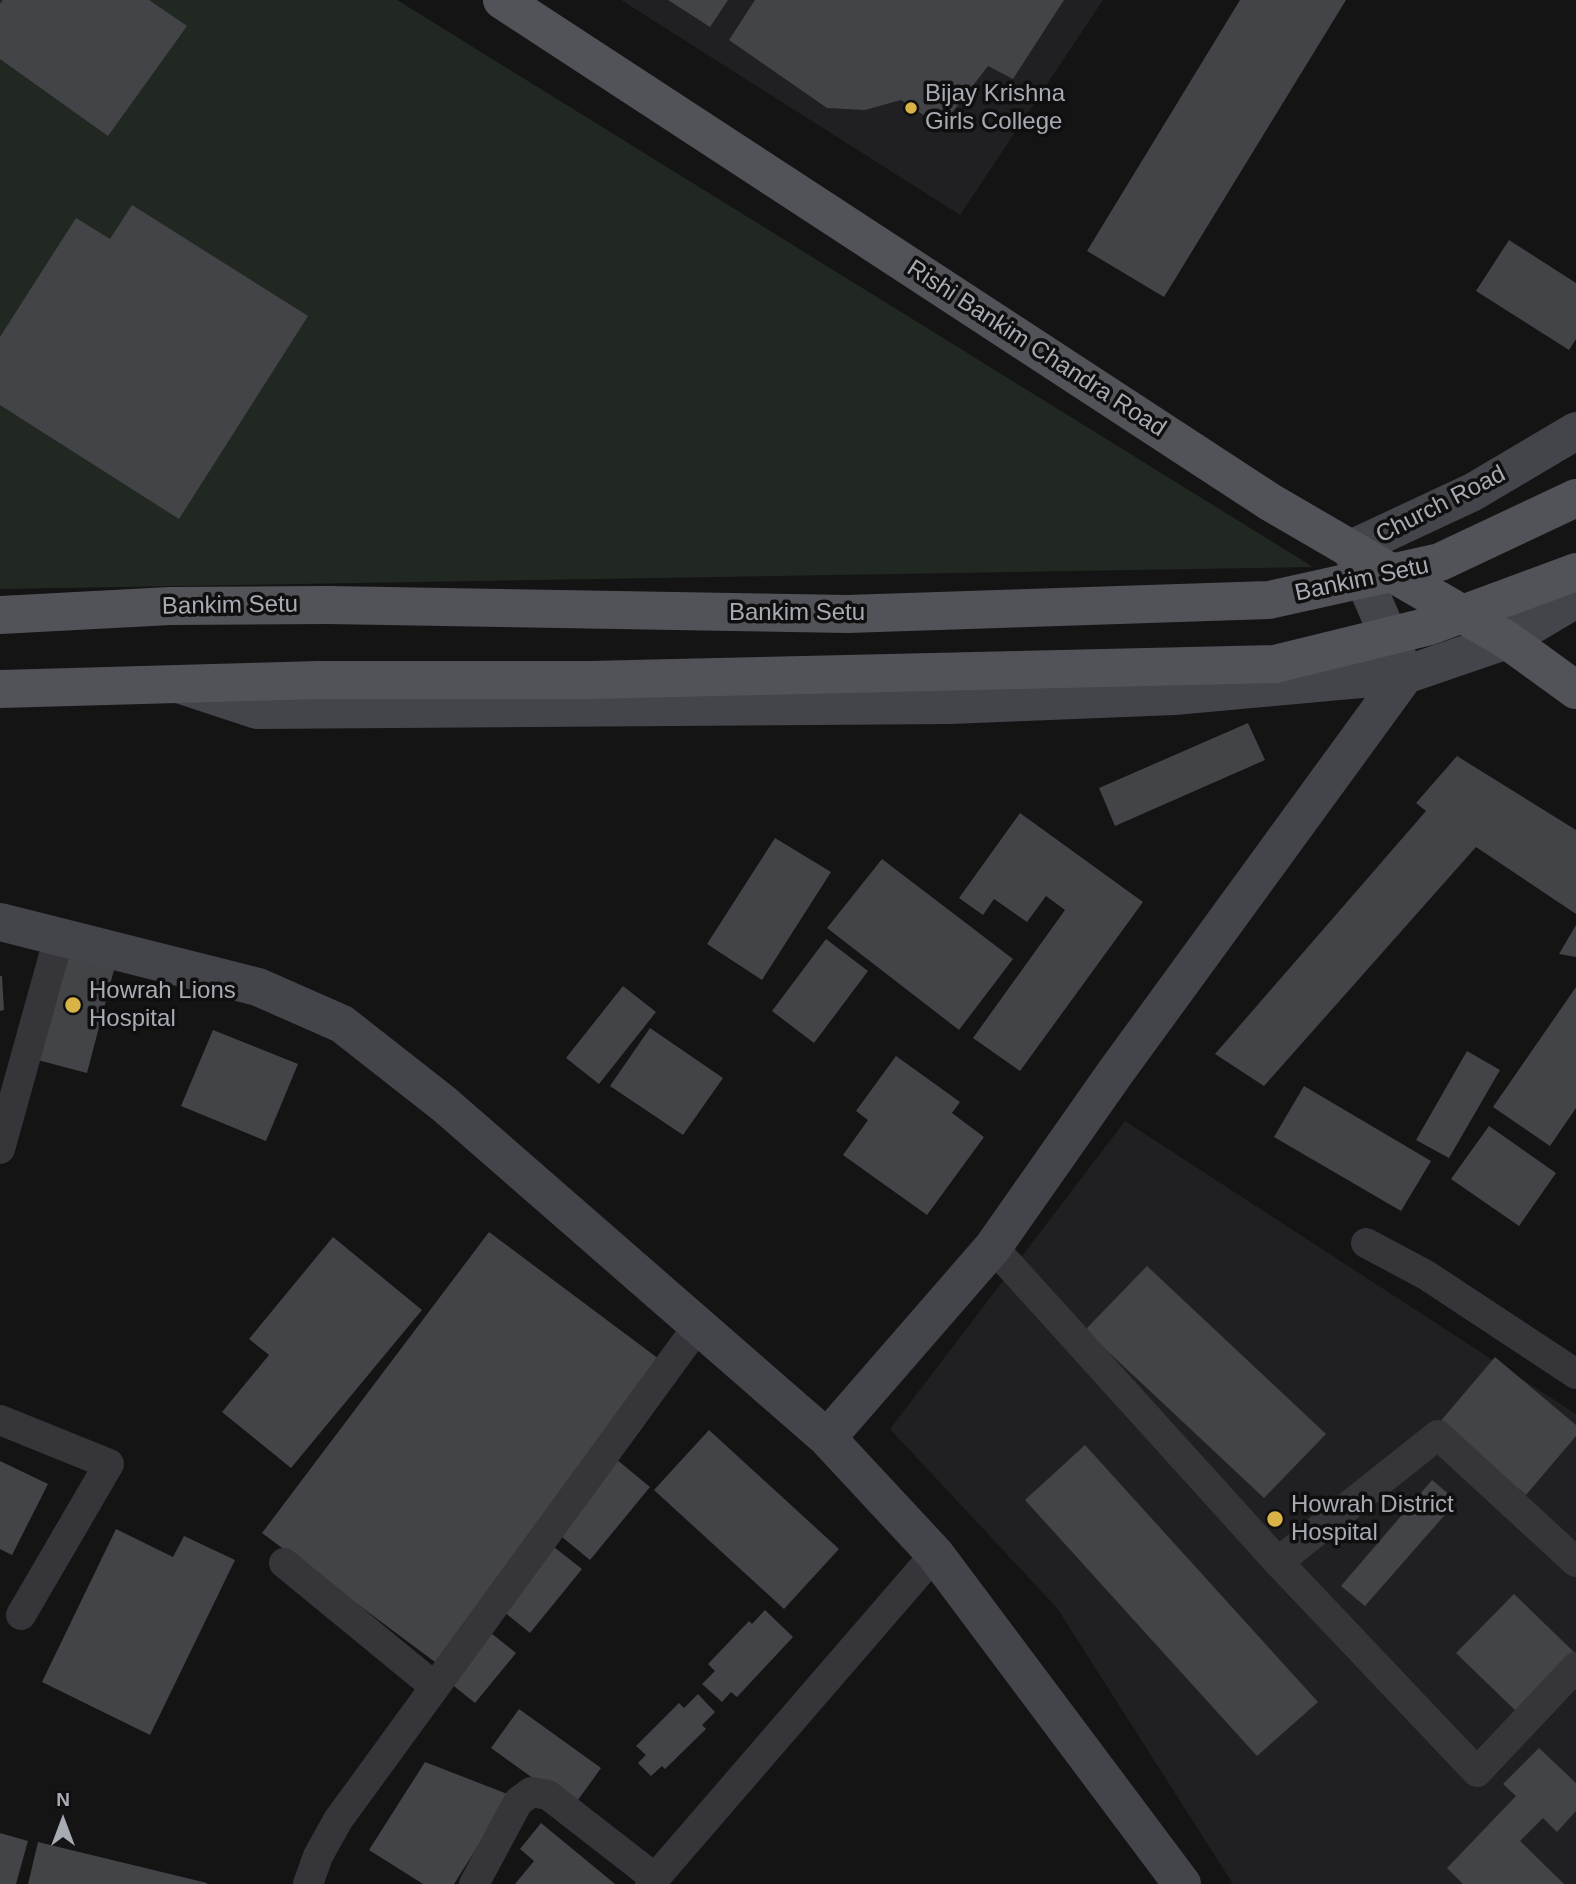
<!DOCTYPE html>
<html>
<head>
<meta charset="utf-8">
<style>
	body { margin:0 }
	#map { position:relative; width:1576px; height:1884px; overflow:hidden; background:#141415; font-family:Helvetica,sans-serif }
	canvas { display:block }
	.north { position:absolute; left:28px; top:1786px; width:70px; height:70px; -webkit-text-stroke:5px #0f0f10; paint-order:stroke; rotate:0deg; font-size:19px; font-weight:700; line-height:28px; text-align:center; color:#a8aab4 }
	.north::after { content:''; display:block; margin:auto; width:24px; height:32px; background:#a8aab4; clip-path:polygon(50% 0,100% 100%,50% 72%,0 100%) }
</style>
</head>
<body>
<div id="map">
<canvas width="1576" height="1884"></canvas>
<div class="north">N</div>
</div>
<script>
const ctx = document.querySelector('canvas').getContext('2d');
ctx.lineJoin = 'round';
function paint(path, color) { ctx.fillStyle = color; ctx.fill(path, 'evenodd'); }
const poly = rows => new Path2D(rows.map(r => 'M' + r).join(''));
function strokePath(path, color, width, dash) { ctx.strokeStyle = color; ctx.lineWidth = width; ctx.lineCap = dash ? 'butt' : 'round'; ctx.setLineDash(dash || []); ctx.stroke(path); }
function write(font, color, halo, rows, align = 'center') {
  ctx.font = font + ' Helvetica,sans-serif'; ctx.lineWidth = 7; ctx.setLineDash([]); ctx.textBaseline = 'middle'; ctx.strokeStyle = halo; ctx.fillStyle = color; for (const [text, x, y, turn = 0] of rows) {
    ctx.save(); ctx.translate(x, y); ctx.rotate((+turn || 0) * Math.PI / 180); ctx.textAlign = isNaN(turn) ? turn : align; if (halo) ctx.strokeText(text, 0, 0); ctx.fillText(text, 0, 0); ctx.restore();
  }
}
const built = poly([
	[621,0,1103,0,960,215],
	[1125,1121,1576,1414,1576,1884,1233,1884,1057,1608,890,1429]
]);
const green = poly([
	[0,0,397,0,1313,567,0,589]
]);
const building = poly([
	[3,0,149,0,187,26,108,136,0,59,0,4],
	[668,0,728,0,710,27],
	[755,0,1064,0,1013,79,988,66,941,127,901,100,865,110,827,108,729,40],
	[1240,0,1346,0,1164,297,1087,251],
	[132,205,308,316,179,519,0,405,0,337,76,218,110,239],
	[1509,240,1576,283,1576,339,1569,350,1476,291],
	[1248,723,1265,760,1115,826,1099,788],
	[1457,756,1576,830,1576,914,1476,847,1264,1086,1215,1054,1426,811,1416,803],
	[1020,813,1143,902,1020,1071,973,1038,1065,910,1046,896,1027,922,994,899,983,915,959,898],
	[775,838,831,872,762,980,707,944],
	[882,859,1013,959,959,1030,827,928],
	[1576,925,1576,957,1559,954],
	[826,939,868,971,814,1043,772,1011],
	[59,951,115,966,87,1073,30,1058],
	[0,976,2,976,4,1010,0,1011],
	[623,986,656,1012,599,1084,566,1058],
	[1576,987,1576,1108,1550,1146,1493,1107],
	[650,1028,723,1078,683,1135,610,1086],
	[213,1030,298,1064,266,1141,181,1106],
	[1467,1051,1500,1070,1449,1158,1416,1140],
	[896,1056,960,1102,952,1113,984,1137,927,1215,843,1155,868,1120,856,1111],
	[1304,1086,1431,1161,1401,1211,1274,1137],
	[1489,1126,1556,1173,1519,1226,1451,1179],
	[489,1232,663,1362,435,1662,262,1533],
	[333,1237,422,1310,291,1468,222,1412,269,1355,249,1339],
	[1147,1266,1326,1434,1264,1498,1085,1330],
	[1495,1357,1576,1425,1576,1436,1526,1495,1439,1423],
	[709,1430,839,1549,784,1609,654,1490],
	[1085,1445,1318,1702,1257,1756,1025,1500],
	[616,1459,650,1487,590,1560,556,1532],
	[0,1461,48,1484,12,1555,0,1549],
	[1432,1480,1457,1501,1365,1606,1341,1586],
	[116,1529,173,1557,184,1536,235,1560,150,1735,42,1682],
	[550,1544,582,1569,530,1633,498,1607],
	[1514,1594,1576,1654,1520,1715,1456,1653],
	[765,1610,793,1637,737,1697,731,1692,722,1702,702,1684,715,1671,708,1664,749,1621,752,1624],
	[491,1633,516,1653,475,1703,450,1683],
	[698,1694,715,1712,702,1725,706,1729,665,1769,662,1766,651,1776,638,1763,646,1755,636,1746,679,1703,684,1708],
	[519,1709,601,1768,573,1807,491,1748],
	[1539,1748,1576,1783,1576,1811,1557,1832,1543,1818,1520,1841,1564,1884,1463,1884,1447,1868,1516,1796,1503,1784],
	[425,1762,510,1795,454,1884,423,1884,369,1850],
	[541,1823,615,1884,515,1884,534,1861,520,1849],
	[0,1833,28,1841,16,1884,0,1884],
	[38,1842,207,1883,207,1884,28,1884]
]);
const street = poly([
	[0,1149,59,937],
	[1366,1243,1426,1275,1576,1374],
	[993,1247,1278,1562,1477,1772,1576,1667],
	[0,1420,109,1464,21,1615],
	[1278,1562,1438,1435,1576,1562],
	[284,1563,435,1687],
	[308,1884,318,1856,338,1820,698,1326],
	[474,1884,518,1802,531,1792,548,1795,655,1878],
	[650,1884,935,1554]
]);
const secondary = poly([
	[1402,667,1351,549,1473,492,1576,431],
	[181,685,257,710,950,705,1174,696,1405,675,1507,640,1576,599],
	[0,922,258,987,342,1024,444,1104,827,1438,935,1554,1182,1884],
	[827,1438,993,1247,1115,1073,1405,675]
]);
const primary = poly([
	[502,0,1270,502,1507,640,1576,690],
	[0,615,170,606,328,605],
	[0,689,319,680]
]);
const primaryBridge = poly([
	[328,605,848,614,1269,600,1440,562,1576,498],
	[319,680,589,680,1275,664,1430,626,1576,572]
]);
const markers = [
	[911,108,7,"#dab347"],
	[73,1005,9,"#dab347"],
	[1275,1519,9,"#dab347"]
];
const poiNames = [
	["Bijay Krishna",925,94],
	["Girls College",925,122],
	["Howrah Lions",89,991],
	["Hospital",89,1019],
	["Howrah District",1291,1505],
	["Hospital",1291,1533]
];
const streetNames = [
	["Rishi Bankim Chandra Road",1036,349,33],
	["Church Road",1441,505,-27],
	["Bankim Setu",1362,580,-12],
	["Bankim Setu",230,606,-1],
	["Bankim Setu",797,613]
];
paint(built, '#202022');
paint(green, '#212822');
paint(building, '#434448');
strokePath(street, '#36363a', 30);
strokePath(secondary, '#44454a', 38);
strokePath(primary, '#525359', 38);
strokePath(primaryBridge, '#525359', 38);
for (const [x, y, r, color] of markers) { const dot = new Path2D(); dot.arc(x, y, r, 0, 2 * Math.PI); ctx.fillStyle = color; ctx.fill(dot); strokePath(dot, '#0f0f10', 2.5); }
write('24px', '#a8aab4', '#0f0f10', poiNames, 'left');
write('24px', '#a8aab4', '#0f0f10', streetNames);
</script>
</body>
</html>
